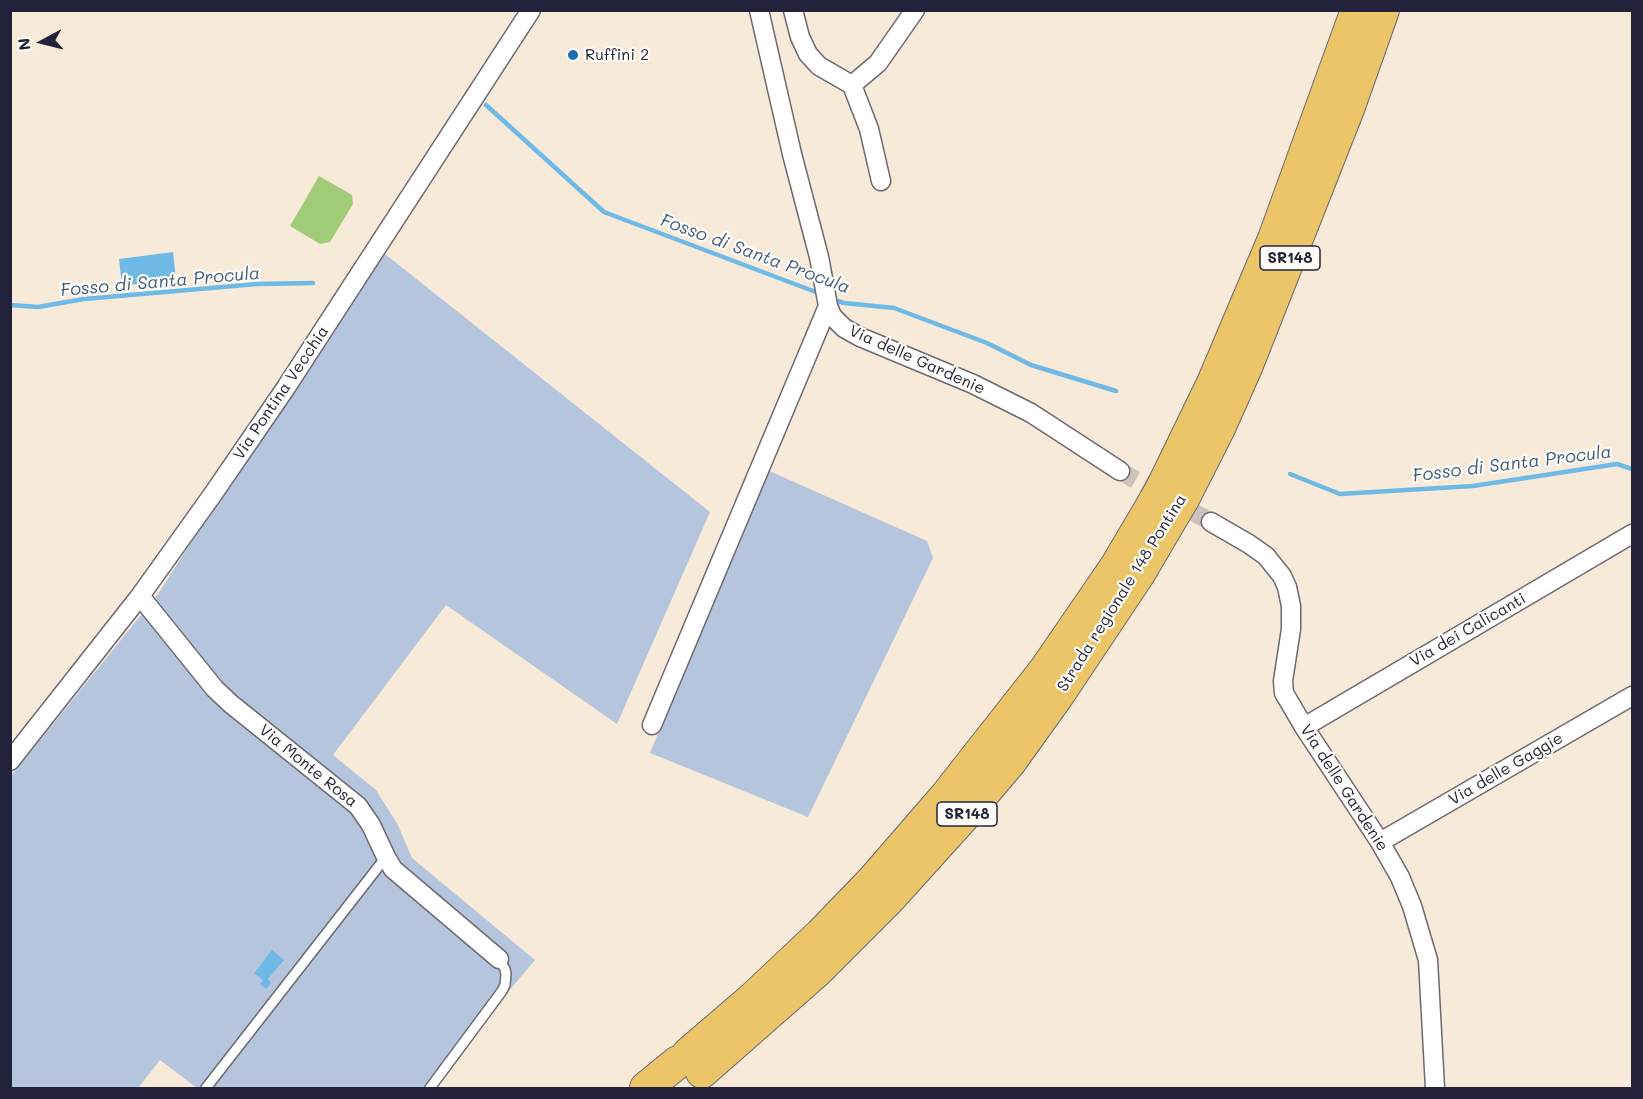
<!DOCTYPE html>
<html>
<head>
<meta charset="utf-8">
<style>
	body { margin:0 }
	#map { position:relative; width:1643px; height:1099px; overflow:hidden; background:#f8ead9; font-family:Mali,sans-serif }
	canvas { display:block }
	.frame { position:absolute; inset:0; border:12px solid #22223b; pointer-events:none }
	.north { position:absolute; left:12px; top:12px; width:60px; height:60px; -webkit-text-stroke:4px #fdfcf7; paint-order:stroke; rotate:263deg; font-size:16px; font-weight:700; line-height:24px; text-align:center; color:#22223b }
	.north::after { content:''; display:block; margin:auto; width:21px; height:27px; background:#22223b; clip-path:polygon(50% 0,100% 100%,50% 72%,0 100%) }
</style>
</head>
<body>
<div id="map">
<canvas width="1643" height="1099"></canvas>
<div class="frame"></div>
<div class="north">N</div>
</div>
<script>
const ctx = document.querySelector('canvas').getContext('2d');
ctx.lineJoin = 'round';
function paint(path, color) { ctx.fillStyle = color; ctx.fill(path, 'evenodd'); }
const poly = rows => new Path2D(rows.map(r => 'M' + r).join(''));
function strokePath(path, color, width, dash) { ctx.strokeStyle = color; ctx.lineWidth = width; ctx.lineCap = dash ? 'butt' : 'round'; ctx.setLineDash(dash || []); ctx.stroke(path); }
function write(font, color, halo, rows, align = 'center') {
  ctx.font = font + ' Mali,sans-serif'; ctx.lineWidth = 4.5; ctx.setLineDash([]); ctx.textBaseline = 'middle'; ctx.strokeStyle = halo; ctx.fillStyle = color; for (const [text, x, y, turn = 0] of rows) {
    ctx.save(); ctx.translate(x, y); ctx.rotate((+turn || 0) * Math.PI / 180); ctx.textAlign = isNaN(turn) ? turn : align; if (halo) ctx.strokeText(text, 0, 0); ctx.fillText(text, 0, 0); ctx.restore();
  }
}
const industrial = poly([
	[385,254,710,512,617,724,446,605,333,755,376,790,398,825,412,858,535,960,427,1088,197,1088,160,1060,138,1088,11,1088,11,776,158,594,259,436],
	[767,470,927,541,933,558,808,817,650,753]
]);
const green = poly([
	[319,176,352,195,353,204,330,242,320,244,290,226]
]);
const water = poly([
	[173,252,176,279,122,286,119,259],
	[272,950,284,960,268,979,271,983,266,989,260,984,263,980,254,973]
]);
const stream = poly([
	[486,105,604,212,821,294],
	[832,299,844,303,894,308,987,343,1031,365,1116,391],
	[10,305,38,307,84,299,257,284,313,283],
	[1290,474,1340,494,1473,486,1617,464,1632,469]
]);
const streetTunnel = poly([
	[1120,471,1211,522]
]);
const lane = poly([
	[206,1088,386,857],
	[430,1088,502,991,505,985,506,974,505,969,499,959]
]);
const street = poly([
	[759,10,792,154,819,257,828,306,832,316,844,328,860,337,973,384,1031,413,1120,471],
	[793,10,800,37,808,54,819,66,852,85,878,63,915,10],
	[852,85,869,129,881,181],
	[1211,522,1249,544,1266,556,1282,576,1287,587,1291,606,1291,629,1283,681,1284,693,1304,727,1380,842,1400,877,1412,906,1428,960,1435,1088],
	[140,596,215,689,231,704,358,806,371,825,386,857,393,869,499,959],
	[652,725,828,306],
	[1304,727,1632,534],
	[10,761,140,596,213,494,285,389,531,10],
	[1380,842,1632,696]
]);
const highway = poly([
	[1162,488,1213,383,1274,239,1357,10],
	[1183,499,1219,428,1247,365,1348,109,1383,10],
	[688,1054,751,1000,821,934,875,878,946,796,1045,670,1117,565,1156,499],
	[702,1072,817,971,888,900,972,807,1010,762,1058,695,1140,572,1177,509],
	[646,1088,678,1062]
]);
const highwayBridge = poly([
	[1156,499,1162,488],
	[1177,509,1183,499]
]);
const markers = [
	[573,55,6,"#1f6fb2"]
];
const shields = [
	[1290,258,60],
	[967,814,60]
];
const shieldNames = [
	["SR148",1290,258],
	["SR148",967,814]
];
const poiNames = [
	["Ruffini 2",585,55]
];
const streetNames = [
	["Via delle Gardenie",917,360,24],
	["Via Pontina Vecchia",281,393,-56],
	["Strada regionale 148 Pontina",1122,593,-58],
	["Via dei Calicanti",1468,630,-30],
	["Via Monte Rosa",308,766,39],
	["Via delle Gaggie",1506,769,-30],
	["Via delle Gardenie",1344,788,57]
];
const waterNames = [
	["Fosso di Santa Procula",755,254,20],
	["Fosso di Santa Procula",160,282,-5],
	["Fosso di Santa Procula",1512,464,-7]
];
paint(industrial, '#b6c5de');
paint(green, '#a0cc79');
paint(water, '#6fb9e7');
strokePath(stream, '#6fb9e7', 4.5);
strokePath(streetTunnel, '#cdc2b9', 18, [18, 9]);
strokePath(lane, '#6d6872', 12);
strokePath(street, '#6d6872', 21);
strokePath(highway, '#6d6872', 34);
strokePath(lane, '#fff', 9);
strokePath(street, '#fff', 18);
strokePath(highway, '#ecc569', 32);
strokePath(highwayBridge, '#6d6872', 34, []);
strokePath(highwayBridge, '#ecc569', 32);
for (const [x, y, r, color] of markers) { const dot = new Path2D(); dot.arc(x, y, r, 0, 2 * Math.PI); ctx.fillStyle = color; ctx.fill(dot); strokePath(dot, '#fdfcf7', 2); }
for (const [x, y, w] of shields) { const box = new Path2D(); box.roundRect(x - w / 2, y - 12, w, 24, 4.5); ctx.fillStyle = '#fdfcf7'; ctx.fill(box); strokePath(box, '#22223b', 1.5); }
write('bold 15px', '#22223b', null, shieldNames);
write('16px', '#22223b', '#fdfcf7', poiNames, 'left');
write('16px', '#22223b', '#fdfcf7', streetNames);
write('italic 18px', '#415e80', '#fdfcf7', waterNames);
</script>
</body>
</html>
